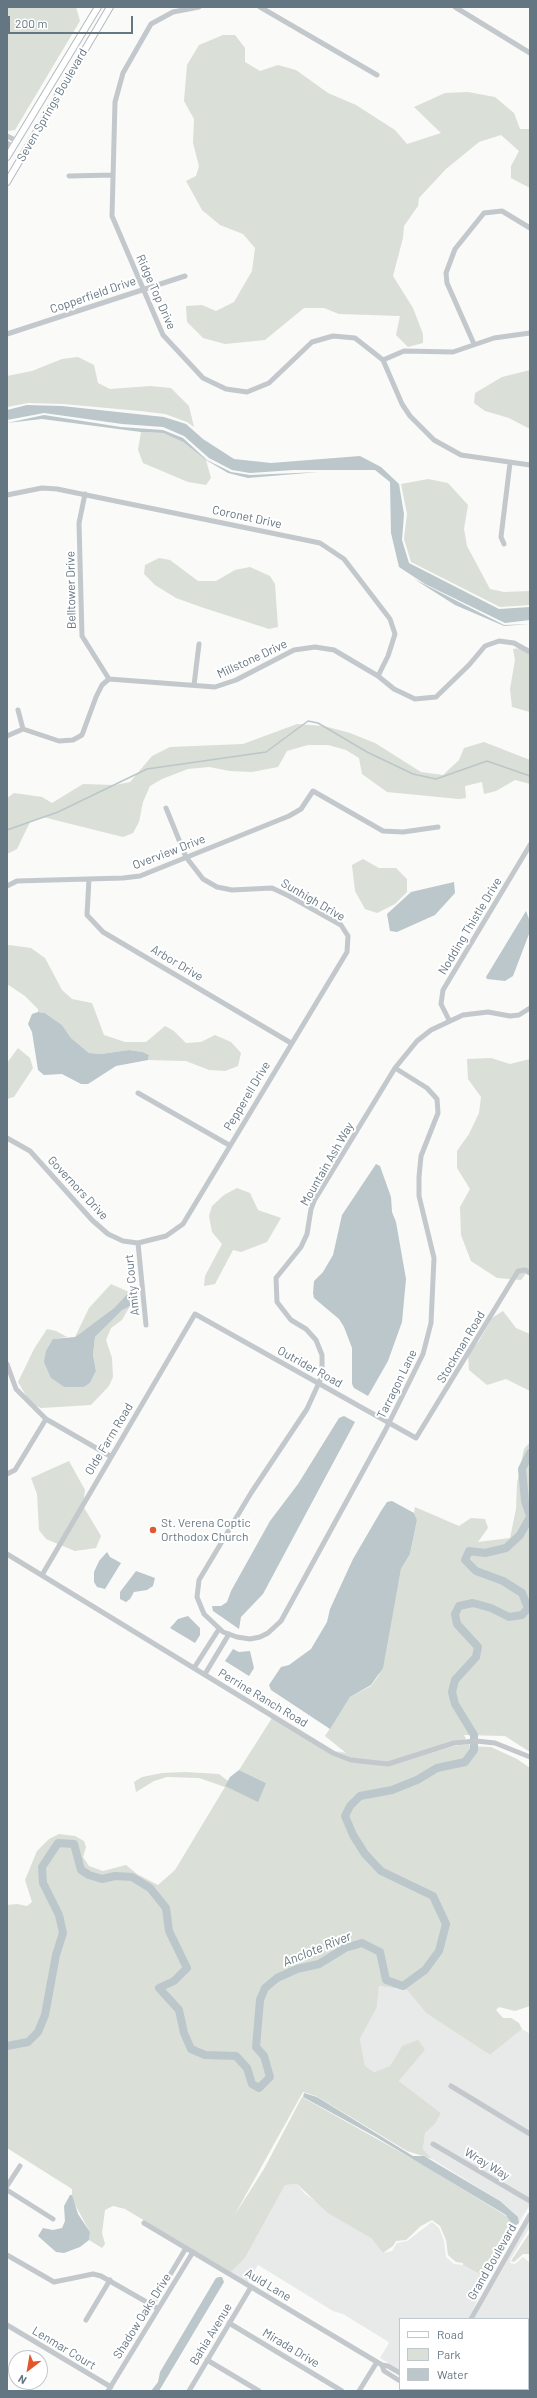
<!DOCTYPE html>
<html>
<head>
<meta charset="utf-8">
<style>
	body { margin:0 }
	#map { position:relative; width:537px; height:2398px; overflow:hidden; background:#fafaf8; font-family:Barlow,sans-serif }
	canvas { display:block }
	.frame { position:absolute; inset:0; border:8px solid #657683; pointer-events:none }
	.legend { position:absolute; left:399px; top:2318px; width:130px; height:72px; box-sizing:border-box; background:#fff; border:1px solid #c1c8cd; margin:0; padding:5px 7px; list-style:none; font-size:12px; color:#657683 }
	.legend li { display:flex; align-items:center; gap:8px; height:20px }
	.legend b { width:20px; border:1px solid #c1c8cd }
	.north { position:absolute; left:8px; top:2350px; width:40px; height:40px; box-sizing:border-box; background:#fff; border:1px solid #c1c8cd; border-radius:50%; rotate:211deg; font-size:11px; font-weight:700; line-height:16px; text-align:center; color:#657683 }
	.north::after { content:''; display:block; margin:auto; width:14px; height:18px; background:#e4572e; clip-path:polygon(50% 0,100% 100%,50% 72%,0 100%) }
	.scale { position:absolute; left:8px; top:16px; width:125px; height:18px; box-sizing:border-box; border:2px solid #657683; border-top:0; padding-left:5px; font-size:12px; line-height:14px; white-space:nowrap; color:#657683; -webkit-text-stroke:3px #fff; paint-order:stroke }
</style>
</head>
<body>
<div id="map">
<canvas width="537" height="2398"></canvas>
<div class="frame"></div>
<ul class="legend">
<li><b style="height:5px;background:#fff"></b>Road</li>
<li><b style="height:11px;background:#dadfd7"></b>Park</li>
<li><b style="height:11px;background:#bbc7cb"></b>Water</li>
</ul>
<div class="north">N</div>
<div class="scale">200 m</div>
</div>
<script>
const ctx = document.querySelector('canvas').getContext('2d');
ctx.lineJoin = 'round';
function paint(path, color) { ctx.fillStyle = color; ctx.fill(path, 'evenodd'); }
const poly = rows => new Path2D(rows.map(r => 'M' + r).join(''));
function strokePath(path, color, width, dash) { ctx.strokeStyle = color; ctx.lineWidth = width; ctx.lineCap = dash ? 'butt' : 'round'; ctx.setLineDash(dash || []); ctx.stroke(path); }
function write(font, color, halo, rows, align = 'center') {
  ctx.font = font + ' Barlow,sans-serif'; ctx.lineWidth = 4; ctx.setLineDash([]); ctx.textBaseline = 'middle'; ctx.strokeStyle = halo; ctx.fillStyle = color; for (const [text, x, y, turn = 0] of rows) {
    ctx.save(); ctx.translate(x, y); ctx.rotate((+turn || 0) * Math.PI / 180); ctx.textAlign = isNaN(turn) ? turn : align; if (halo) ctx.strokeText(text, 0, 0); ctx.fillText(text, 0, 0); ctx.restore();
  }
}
const built = poly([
	[379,1986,407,1990,426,2013,490,2055,522,2029,530,2034,530,2205,519,2222,518,2217,500,2201,432,2159,423,2149,425,2133,435,2124,441,2113,399,2081,425,2050,402,2046,390,2066,374,2072,365,2066,360,2039,377,2007],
	[297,2184,305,2194,371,2238,383,2253,392,2251,397,2243,407,2241,432,2222,439,2228,444,2241,446,2257,454,2264,463,2265,487,2278,469,2319,400,2319,400,2370,380,2358,389,2343,387,2341,343,2314,333,2311,258,2265,248,2282,231,2272,245,2258,285,2185],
	[530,2220,530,2227,510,2260,510,2263,515,2264,523,2257,530,2263,530,2352,528,2353,528,2319,474,2319],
	[528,2386,530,2386,530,2391,437,2391,438,2389,528,2389]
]);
const green = poly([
	[7,7,76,7,80,21,15,130,9,131,7,130],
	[223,35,235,35,245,48,245,62,260,71,278,65,296,70,328,93,356,105,395,130,407,144,441,133,414,107,445,93,468,92,495,97,514,113,520,129,530,129,530,188,511,178,511,166,519,151,501,135,479,142,446,169,419,198,418,206,404,226,403,238,393,276,413,308,423,334,423,343,408,347,396,335,400,316,339,314,324,308,304,308,265,340,225,344,203,338,187,322,186,306,202,305,216,311,234,302,252,271,255,248,243,234,220,225,202,210,186,181,196,176,199,166,193,143,194,119,184,101,187,65,199,45],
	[78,357,94,365,98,383,110,389,150,386,171,388,189,406,194,427,187,422,165,414,140,411,63,404,28,403,7,407,7,376,32,371,62,359],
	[530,370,530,429,509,418,485,411,474,403,475,393,502,377],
	[141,432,163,433,183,442,206,460,211,478,206,485,188,482,143,463,138,450],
	[428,479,448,483,468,505,464,529,467,546,490,589,504,592,530,591,530,605,500,607,411,562,404,539,407,514,401,484],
	[159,558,170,560,198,581,216,581,235,570,250,567,270,576,275,584,278,627,269,629,201,607,176,598,155,585,144,574,145,565],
	[527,647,530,651,530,712,512,707,510,689,515,660,513,649],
	[297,724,324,726,350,733,375,743,421,772,443,775,459,760,464,748,484,742,530,760,530,784,515,780,496,791,484,794,482,782,465,786,466,798,459,799,387,792,362,774,359,758,346,750,328,745,308,745,287,751,278,767,252,772,230,771,209,767,188,769,162,779,150,786,143,802,139,822,133,833,123,837,43,817,30,822,17,849,7,854,7,798,14,793,42,797,52,803,83,784,115,785,130,782,152,756,170,747,243,744],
	[363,859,379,868,396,868,407,879,407,892,395,904,377,913,365,909,355,891,352,865],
	[9,945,31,948,45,958,62,990,72,999,92,1003,104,1035,125,1042,146,1042,165,1026,174,1031,186,1043,201,1042,215,1035,231,1042,241,1053,238,1066,225,1071,209,1070,186,1061,148,1060,149,1055,143,1052,129,1050,101,1054,89,1053,71,1038,62,1025,45,1013,38,1012,38,1009,25,996,7,984,7,946],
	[18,1048,30,1058,33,1068,14,1097,7,1099,7,1063],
	[491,1058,510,1064,530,1059,530,1268,521,1280,497,1278,471,1261,461,1235,460,1207,470,1189,457,1168,457,1151,469,1134,479,1113,481,1097,468,1079,467,1059],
	[237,1188,250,1193,258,1210,281,1218,267,1242,241,1252,233,1250,215,1284,204,1286,205,1276,222,1244,212,1232,209,1216,212,1206,224,1195],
	[111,1284,129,1292,114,1308,75,1337,89,1308],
	[130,1306,122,1320,111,1328,106,1340,112,1358,113,1377,109,1386,91,1405,41,1408,31,1404,18,1382,34,1349,47,1329,56,1331,67,1337,53,1339,51,1378,64,1387,84,1387,90,1383,96,1371,93,1355,95,1337,122,1309],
	[503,1311,516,1328,530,1334,530,1391,506,1379,487,1385,469,1370,468,1354,479,1341,492,1318],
	[530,1442,530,1752,505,1736,464,1735,466,1739,388,1762,352,1758,336,1751,346,1753,325,1736,350,1697,371,1686,379,1675,384,1657,401,1569,410,1554,417,1520,414,1513,415,1507,459,1526,471,1518,485,1519,488,1528,478,1542,510,1538,516,1509,517,1483,524,1449],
	[69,1461,85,1490,83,1506,101,1536,96,1548,75,1551,46,1539,39,1530,37,1494,31,1478],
	[272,1718,351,1762,388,1766,454,1746,469,1744,470,1746,491,1747,517,1759,530,1768,530,2006,515,2011,499,2007,496,2010,503,2018,511,2018,519,2023,522,2029,490,2055,426,2013,407,1990,379,1986,377,2007,360,2039,365,2066,374,2072,390,2066,402,2046,418,2040,425,2050,399,2081,441,2113,435,2124,425,2133,423,2149,432,2159,407,2151,316,2096,303,2092,234,2216,264,2169,302,2097,420,2163,508,2217,517,2228,487,2278,463,2265,463,2263,456,2262,448,2255,446,2240,440,2226,432,2220,421,2226,406,2240,396,2241,393,2246,383,2253,371,2238,328,2213,297,2184,285,2185,245,2258,231,2272,125,2209,113,2206,105,2210,102,2233,105,2244,102,2248,89,2240,90,2232,72,2199,72,2189,7,2148,7,1905,17,1904,27,1906,32,1902,25,1880,37,1851,49,1839,59,1834,75,1836,84,1841,86,1847,83,1857,89,1866,103,1871,126,1865,137,1874,158,1885,175,1870,225,1787,199,1778,167,1777,154,1781,136,1792,134,1782,142,1777,162,1773,185,1772,219,1774,228,1781,225,1786,266,1783,239,1770],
	[530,2232,530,2254,523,2254,514,2262,511,2261]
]);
const water = poly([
	[27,405,62,406,164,417,186,424,203,439,234,459,271,463,360,456,381,467,399,484,404,514,402,540,409,563,499,609,530,607,530,620,505,623,425,584,399,567,391,533,390,482,375,470,294,470,250,473,232,470,209,458,184,436,163,427,122,424,44,413,7,420,7,410],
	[44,415,121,427,163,430,183,438,207,460,231,472,250,475,319,472,248,478,228,473,206,460,183,442,163,433,141,432,42,419,7,423],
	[414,579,504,625,530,624,504,626,455,605],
	[454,882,455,893,435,915,397,932,390,931,387,914,411,892],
	[526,911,529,919,529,934,513,976,505,981,487,979,486,977],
	[38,1012,45,1013,62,1025,71,1038,89,1053,101,1054,129,1050,143,1052,149,1055,148,1060,116,1066,88,1084,81,1084,62,1074,44,1075,38,1070,32,1032,28,1024,32,1014],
	[376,1164,380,1166,391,1197,392,1212,396,1222,406,1279,402,1322,388,1361,368,1396,354,1388,352,1384,352,1348,344,1327,339,1319,314,1298,313,1293,314,1281,323,1272,333,1255,342,1215],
	[129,1292,134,1296,130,1306,122,1310,95,1337,93,1355,96,1371,90,1383,84,1387,64,1387,51,1378,44,1362,46,1351,53,1339,75,1337,114,1308],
	[344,1416,355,1422,263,1594,241,1617,239,1629,213,1611,212,1606,221,1606,227,1602,231,1591,270,1521,298,1484,339,1418],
	[392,1501,414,1513,417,1520,410,1554,401,1569,383,1668,371,1685,350,1697,330,1729,271,1690,269,1685,281,1667,289,1665,311,1649,327,1622,330,1609,353,1559,381,1511,387,1502],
	[107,1552,110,1557,121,1563,105,1589,97,1587,94,1582,94,1572,99,1561],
	[136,1571,155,1578,153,1586,147,1590,134,1592,130,1599,126,1602,120,1599,120,1592],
	[188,1616,200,1628,200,1635,195,1643,170,1628,178,1619],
	[233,1649,239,1652,250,1651,254,1668,249,1676,225,1661],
	[239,1770,266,1783,258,1802,225,1786,230,1777],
	[304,2093,317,2097,413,2156,424,2156,500,2201,518,2217,519,2223,514,2227,506,2215,376,2137,303,2097],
	[70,2195,72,2195,78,2214,90,2232,89,2240,80,2247,64,2253,56,2252,38,2236,43,2228,53,2230,62,2228,65,2221,64,2206],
	[219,2277,222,2277,224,2282,159,2391,151,2391,158,2382,160,2372,216,2278]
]);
const stream = poly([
	[7,830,58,812,147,769,266,752,308,721,318,723,367,752,413,774,436,779,487,761,530,776]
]);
const river = poly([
	[530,1453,522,1469,525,1501,530,1516],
	[7,2046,28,2042,38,2032,45,2015,56,1955,63,1933,59,1915,43,1883,42,1867,58,1843,74,1844,81,1870,89,1875,102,1879,115,1876,132,1877,150,1888,166,1908,169,1931,187,1968,174,1981,159,1988,179,2010,184,2033,191,2049,205,2055,236,2056,247,2068,252,2084,259,2088,270,2077,264,2056,256,2047,260,2000,265,1988,277,1978,297,1969,319,1964,345,1948,362,1943,380,1952,386,1980,403,1986,425,1970,439,1951,446,1924,433,1896,381,1871,365,1854,353,1835,345,1816,350,1806,360,1796,392,1790,417,1780,437,1768,465,1762,474,1750,474,1735,455,1704,452,1692,455,1680,476,1657,478,1647,457,1624,455,1614,459,1606,473,1603,491,1608,509,1617,522,1615,528,1608,522,1593,503,1581,476,1571,465,1560,469,1551,485,1553,506,1548,520,1535,530,1517]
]);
const minor = poly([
	[199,7,173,12,151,24,123,73,115,102,112,216,163,335,203,378,226,389,247,392,269,383,312,342,333,336,355,338,383,360,402,404,410,416,434,440,461,455,530,465],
	[260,7,377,75],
	[455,7,530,53],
	[7,136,17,141],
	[7,143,13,147],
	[69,176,113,175],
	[7,334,185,276],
	[474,344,447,283,446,273,455,249,484,213,502,211,530,228],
	[383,360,404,351,453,352,494,338,530,333],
	[85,494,79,523,82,636,109,679],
	[7,495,42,488,57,489,320,543,344,559,390,619,395,634,388,656,378,676],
	[504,544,501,537,510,463],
	[194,685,199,644],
	[18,710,23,729],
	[7,736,23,729,59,741,73,740,82,735,96,697,102,685,109,679,215,687,236,680,294,650,315,647,334,650,378,676,394,689,415,699,436,697,469,665,485,646,499,641,514,643,530,652],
	[89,879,87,915,103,932,291,1043],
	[7,886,17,881,123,878,140,876,289,816,301,809,313,791,383,831,403,832,438,827],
	[449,1020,441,1004,443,990,530,845],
	[395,1068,427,1088,437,1099,438,1113,421,1156,419,1177,419,1196,434,1258,431,1323,423,1354,385,1431,281,1621,268,1633,260,1637,250,1639,237,1637,223,1632,204,1614,197,1597,199,1580,251,1493,307,1409,322,1376,322,1355,316,1340,306,1329,291,1320,277,1302,276,1278,301,1247,307,1234,311,1209,314,1201,395,1068,417,1041,431,1030,463,1015,488,1012,510,1016,519,1015,530,1008],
	[138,1093,229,1145],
	[7,1138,30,1151,92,1220,108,1234,123,1241,138,1243,166,1236,183,1224,347,952,348,936,341,925,289,896,272,888,232,890,217,887,203,879,186,857,166,808],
	[138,1243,146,1325],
	[7,1364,16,1389,46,1419,110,1456],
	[7,1474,15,1470,46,1419],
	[7,1554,333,1753,351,1760,388,1764,454,1743,476,1741,495,1743,530,1757],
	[42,1575,195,1314,416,1438,518,1271,525,1270,530,1273],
	[194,1668,219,1629],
	[205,1674,229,1634],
	[451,2086,530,2134],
	[433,2144,530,2201],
	[7,2186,20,2166],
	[7,2190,53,2219],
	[144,2223,382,2365,388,2366,400,2373],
	[7,2255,54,2282,93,2274,101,2276,157,2308],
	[152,2305,186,2248],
	[471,2319,530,2215],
	[86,2320,110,2280],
	[229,2323,342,2391],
	[7,2325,111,2387],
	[207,2360,259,2391],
	[382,2365,384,2371,400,2381],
	[413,2389,416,2391],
	[427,2389,430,2391],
	[108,2391,193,2252],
	[189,2391,251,2287],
	[359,2391,377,2362],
	[434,2391,435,2389]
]);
const major = poly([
	[7,157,98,7],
	[7,182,110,7]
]);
const markers = [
	[153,1530,4,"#e4572e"]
];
const streetNames = [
	["Seven Springs Boulevard",52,105,-60],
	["Ridge Top Drive",156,292,66],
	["Copperfield Drive",93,295,-19],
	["Coronet Drive",247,517,12],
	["Belltower Drive",71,590,-91],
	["Millstone Drive",252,659,-25],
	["Overview Drive",169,852,-21],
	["Sunhigh Drive",313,900,30],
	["Nodding Thistle Drive",470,926,-59],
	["Arbor Drive",177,963,31],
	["Pepperell Drive",247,1096,-59],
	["Mountain Ash Way",327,1164,-60],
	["Governors Drive",78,1188,47],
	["Amity Court",132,1285,-96],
	["Stockman Road",461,1347,-59],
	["Outrider Road",310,1367,29],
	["Tarragon Lane",397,1384,-64],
	["Olde Farm Road",109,1439,-59],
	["Perrine Ranch Road",263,1698,31],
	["Wray Way",487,2164,31],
	["Grand Boulevard",492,2262,-60],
	["Auld Lane",268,2285,31],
	["Shadow Oaks Drive",142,2316,-58],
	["Bahia Avenue",211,2334,-59],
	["Lenmar Court",64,2348,31],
	["Mirada Drive",291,2348,31]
];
const poiNames = [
	["St. Verena Coptic",161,1523],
	["Orthodox Church",161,1537]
];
const waterNames = [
	["Anclote River",317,1949,-22]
];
paint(built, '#e8e9e9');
paint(green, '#dadfd7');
paint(water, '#bbc7cb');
strokePath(stream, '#bbc7cb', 1.5);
strokePath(river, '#bbc7cb', 8);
strokePath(major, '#b5babe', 8);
strokePath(minor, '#c3c8cc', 5);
strokePath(major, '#fff', 6);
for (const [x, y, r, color] of markers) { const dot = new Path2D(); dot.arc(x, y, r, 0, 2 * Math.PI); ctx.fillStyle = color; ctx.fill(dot); strokePath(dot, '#fff', 1.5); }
write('12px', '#657683', '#fff', streetNames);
write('12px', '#657683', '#fff', poiNames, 'left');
write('italic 13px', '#60757c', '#fff', waterNames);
</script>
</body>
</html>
